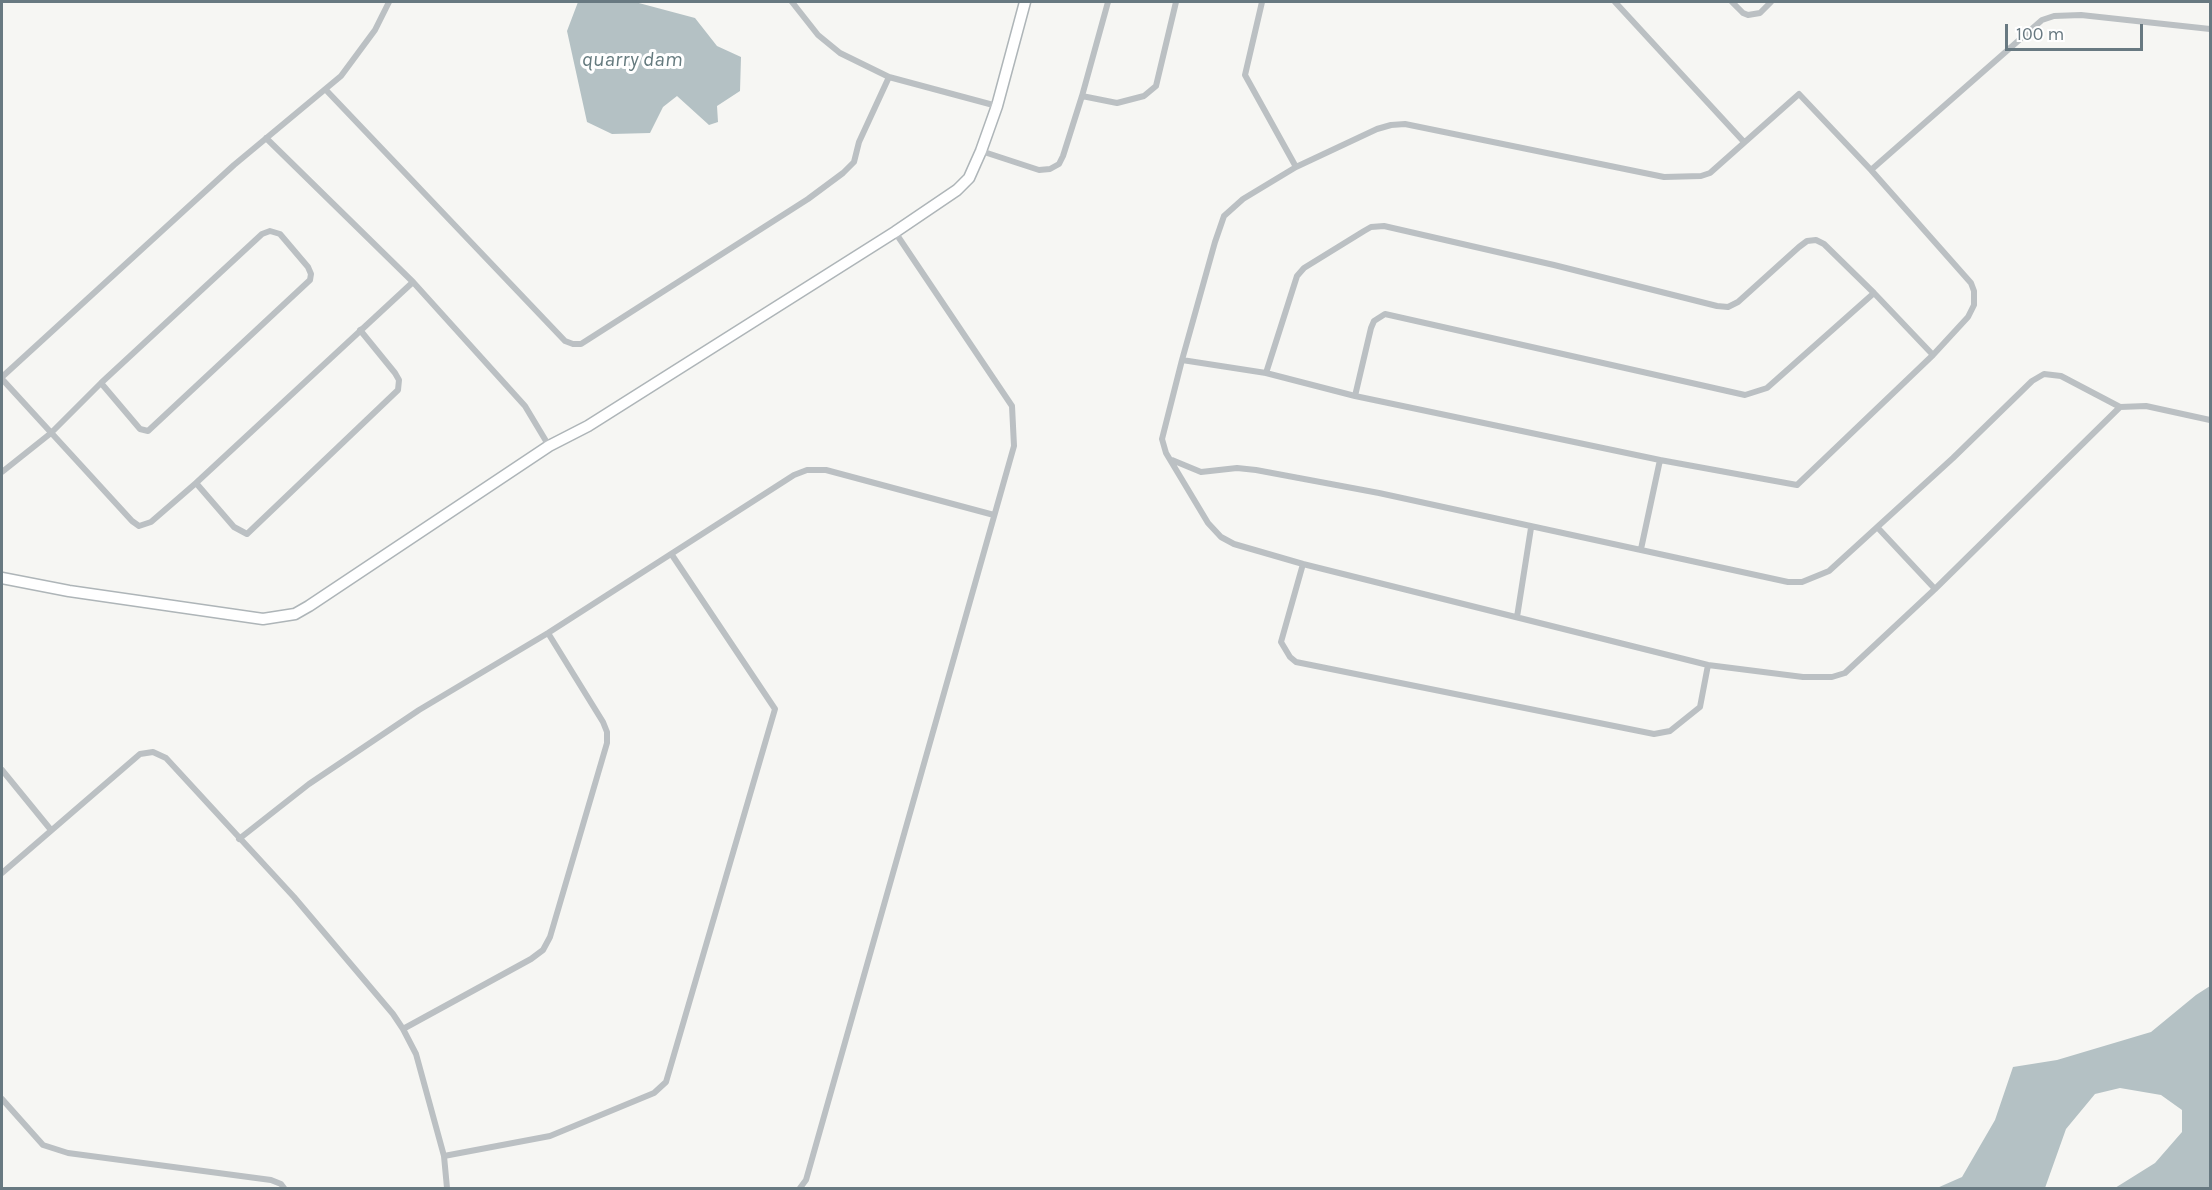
<!DOCTYPE html>
<html>
<head>
<meta charset="utf-8">
<style>
	body { margin:0 }
	#map { position:relative; width:2212px; height:1190px; overflow:hidden; background:#f6f6f3; font-family:Karla,sans-serif }
	canvas { display:block }
	.frame { position:absolute; inset:0; border:3px solid #687981; pointer-events:none }
	.scale { position:absolute; left:2005px; top:24px; width:138px; height:27px; box-sizing:border-box; border:3px solid #687981; border-top:0; padding-left:8px; font-size:18px; line-height:21px; white-space:nowrap; color:#687981; -webkit-text-stroke:4px #fff; paint-order:stroke }
</style>
</head>
<body>
<div id="map">
<canvas width="2212" height="1190"></canvas>
<div class="frame"></div>
<div class="scale">100 m</div>
</div>
<script>
const ctx = document.querySelector('canvas').getContext('2d');
ctx.lineJoin = 'round';
function paint(path, color) { ctx.fillStyle = color; ctx.fill(path, 'evenodd'); }
const poly = rows => new Path2D(rows.map(r => 'M' + r).join(''));
function strokePath(path, color, width, dash) { ctx.strokeStyle = color; ctx.lineWidth = width; ctx.lineCap = dash ? 'butt' : 'round'; ctx.setLineDash(dash || []); ctx.stroke(path); }
function write(font, color, halo, rows, align = 'center') {
  ctx.font = font + ' Karla,sans-serif'; ctx.lineWidth = 6; ctx.setLineDash([]); ctx.textBaseline = 'middle'; ctx.strokeStyle = halo; ctx.fillStyle = color; for (const [text, x, y, turn = 0] of rows) {
    ctx.save(); ctx.translate(x, y); ctx.rotate((+turn || 0) * Math.PI / 180); ctx.textAlign = isNaN(turn) ? turn : align; if (halo) ctx.strokeText(text, 0, 0); ctx.fillText(text, 0, 0); ctx.restore();
  }
}
const water = poly([
	[578,2,635,2,695,18,717,46,741,57,740,91,717,106,718,122,709,125,677,96,663,107,650,133,612,134,587,122,567,31],
	[2210,986,2210,1188,2115,1188,2155,1163,2182,1132,2182,1110,2161,1095,2120,1088,2095,1094,2066,1129,2045,1188,1937,1188,1962,1177,1995,1120,2013,1067,2057,1060,2151,1032,2196,995]
]);
const street = poly([
	[792,2,818,35,840,53,889,77,997,106],
	[1262,2,1245,75,1296,167],
	[1615,2,1744,142],
	[1732,2,1743,13,1748,15,1760,13,1771,2],
	[326,90,565,341,573,344,581,344,808,199,843,173,854,162,859,142,889,77],
	[1082,96,1108,2],
	[266,138,413,282],
	[981,151,1039,170,1050,169,1059,164,1063,156,1082,96,1117,103,1144,96,1156,86,1176,2],
	[1871,170,2042,20,2054,16,2081,15,2210,29],
	[1182,360,1266,373,1355,396,1660,460,1797,485,1933,355,1968,317,1974,305,1974,291,1971,283,1871,170,1799,94,1710,173,1701,176,1664,177,1405,124,1391,125,1377,129,1296,167,1243,199,1224,216,1215,242,1182,360,1162,439,1166,453,1208,523,1221,537,1234,544,1303,564,1708,665,1803,677,1832,677,1845,673,1935,589,2120,407],
	[1266,373,1297,276,1304,268,1364,231,1371,227,1384,226,1554,265,1717,306,1728,307,1738,302,1799,247,1807,241,1816,240,1824,244,1874,293,1933,355],
	[2,377,234,165,341,76,375,30,389,2],
	[2,379,132,521,139,526,151,522,196,483,413,282,525,406,549,446],
	[1355,396,1371,328,1374,321,1385,314,1745,395,1767,388,1874,293],
	[1172,460,1201,472,1237,468,1256,470,1379,493,1788,582,1802,582,1829,571,1953,458,2032,381,2044,374,2061,376,2120,407,2146,406,2210,420],
	[2,472,51,433,101,383,262,234,270,231,280,234,308,267,311,274,310,280,148,431,140,429,101,383],
	[196,483,234,527,247,534,398,390,399,380,395,373,360,330],
	[1878,528,1935,589],
	[1641,549,1660,460],
	[1303,564,1281,642,1290,657,1296,662,1654,734,1670,731,1700,707,1708,665],
	[1517,617,1531,528],
	[2,770,51,830],
	[239,839,309,784,419,710,548,633,794,475,807,470,826,470,994,515],
	[2,873,140,754,153,752,166,758,294,897,393,1014,403,1029,416,1054,444,1156,447,1188],
	[403,1029,531,959,543,950,550,937,607,743,607,732,603,722,548,633],
	[2,1099,43,1145,68,1153,271,1180,281,1184,284,1188],
	[444,1156,550,1136,654,1093,666,1082,775,709,672,555],
	[800,1188,806,1180,1014,446,1012,406,895,232]
]);
const secondary = poly([
	[2,578,69,591,263,619,295,614,309,606,549,446,588,426,895,232,957,190,969,178,981,151,997,106,1025,2]
]);
const waterNames = [
	["quarry dam",632,60]
];
paint(water, '#b4c1c4');
strokePath(secondary, '#aeb5b8', 13);
strokePath(street, '#bbc0c3', 6);
strokePath(secondary, '#fff', 10);
write('italic 21px', '#647a7e', '#fff', waterNames);
</script>
</body>
</html>
